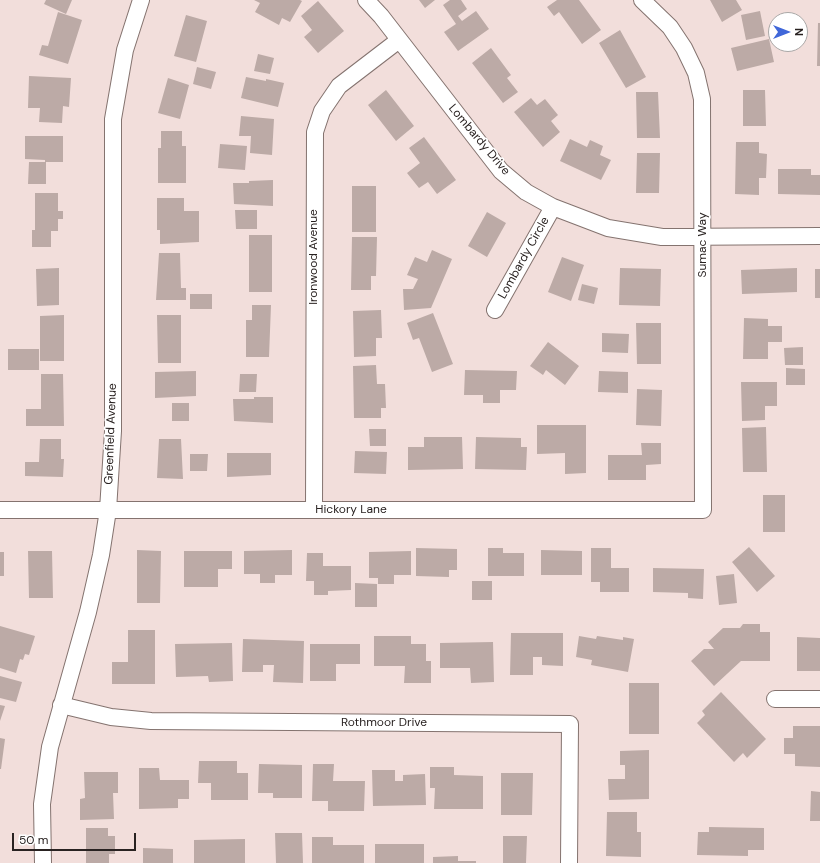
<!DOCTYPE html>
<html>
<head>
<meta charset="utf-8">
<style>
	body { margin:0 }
	#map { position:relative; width:820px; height:863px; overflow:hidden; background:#f2dedb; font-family:"DM Sans",sans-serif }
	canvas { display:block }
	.north { position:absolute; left:768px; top:12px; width:40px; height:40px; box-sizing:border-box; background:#fff; border:1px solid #a9a7a6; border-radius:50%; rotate:90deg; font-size:11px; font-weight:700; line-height:16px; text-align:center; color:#292221 }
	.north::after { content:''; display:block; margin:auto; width:14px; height:18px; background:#4067d9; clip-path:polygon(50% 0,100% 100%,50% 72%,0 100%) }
	.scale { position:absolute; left:12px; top:833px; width:124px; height:18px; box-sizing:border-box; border:2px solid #292221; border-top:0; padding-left:5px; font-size:12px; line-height:14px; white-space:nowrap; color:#292221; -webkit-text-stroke:3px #fff; paint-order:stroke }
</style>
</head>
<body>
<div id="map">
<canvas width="820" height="863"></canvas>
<div class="north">N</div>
<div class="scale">50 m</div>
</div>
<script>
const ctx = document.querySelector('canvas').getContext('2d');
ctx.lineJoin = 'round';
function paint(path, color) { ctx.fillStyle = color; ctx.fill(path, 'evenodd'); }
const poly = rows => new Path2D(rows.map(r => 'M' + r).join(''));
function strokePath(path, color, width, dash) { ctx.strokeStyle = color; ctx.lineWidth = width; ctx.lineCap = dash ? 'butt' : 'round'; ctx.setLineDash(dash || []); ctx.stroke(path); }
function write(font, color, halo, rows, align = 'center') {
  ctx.font = font + ' "DM Sans",sans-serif'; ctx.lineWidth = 3.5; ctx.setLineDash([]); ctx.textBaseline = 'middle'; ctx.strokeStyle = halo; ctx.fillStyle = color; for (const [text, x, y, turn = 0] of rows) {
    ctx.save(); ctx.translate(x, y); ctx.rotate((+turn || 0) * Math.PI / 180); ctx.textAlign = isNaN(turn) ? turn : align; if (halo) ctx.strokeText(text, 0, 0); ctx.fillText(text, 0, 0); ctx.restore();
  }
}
const building = poly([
	[46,0,72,0,66,14,44,4],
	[254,0,300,0,302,1,290,22,282,18,279,25,255,12,260,3],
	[419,0,435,0,425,8],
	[450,0,461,0,467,9,458,16,462,21,476,11,489,29,458,51,444,32,456,24,443,5],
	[557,0,579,0,601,30,582,44,559,12,554,16,547,7],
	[710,0,736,0,742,10,722,22],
	[318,1,344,31,318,53,304,37,312,30,301,16],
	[760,11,765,36,746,40,741,15],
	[58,12,82,20,68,64,39,55,42,45,48,46],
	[186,15,207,21,196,62,174,56],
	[818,23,820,23,820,66,817,66],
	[620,30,646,77,626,88,599,43],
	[769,39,774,62,737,71,731,48],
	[491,48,511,75,507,78,518,92,503,103,472,63],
	[258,54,274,58,270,74,254,71],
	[197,67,216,72,211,89,193,84],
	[29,76,71,78,69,107,63,106,62,123,39,122,40,108,28,108],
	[246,77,266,81,266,79,284,83,278,107,241,98],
	[168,78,189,85,180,119,158,113],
	[386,90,414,126,396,141,368,105],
	[743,90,765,90,766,126,743,126],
	[636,92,658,92,660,138,637,138],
	[531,98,537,105,545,99,558,115,551,121,560,132,543,147,514,112],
	[241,116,274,119,272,155,250,153,251,136,239,136],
	[161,131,182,131,182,146,186,146,186,183,158,183,158,148,161,148],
	[25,136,63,136,63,162,46,162,46,184,28,184,29,162,45,162,45,160,25,159],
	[424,137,456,180,437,194,428,182,419,188,407,173,420,163,409,148],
	[570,139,587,147,590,140,603,146,600,155,611,160,601,180,560,161],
	[736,142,759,142,759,153,767,154,766,178,759,178,759,195,735,194],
	[220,144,247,146,245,170,218,168],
	[637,153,660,153,659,193,636,193],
	[778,169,811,169,811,175,820,175,820,195,778,194],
	[273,180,273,206,234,204,233,183,249,183,249,181],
	[352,186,376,186,376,232,352,232],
	[35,193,58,193,58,211,63,211,63,219,58,219,58,231,51,231,51,247,32,247,32,230,35,230],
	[157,198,184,198,184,211,199,211,199,242,160,244,160,230,157,230],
	[235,210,257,210,257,229,236,229],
	[487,212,506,223,487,257,468,246],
	[249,235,272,235,272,292,249,292],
	[352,237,377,237,376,276,371,276,371,290,351,290],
	[432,250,452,259,431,308,404,310,403,289,413,289,418,279,407,275,415,257,427,262],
	[159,253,180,253,181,288,186,288,186,300,156,300],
	[562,257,584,265,571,301,548,292],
	[59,268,59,305,37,306,36,269],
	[620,268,661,269,660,306,619,305],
	[797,268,797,292,742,294,741,270],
	[815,269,820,269,820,298,815,298],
	[582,284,598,288,594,304,578,300],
	[190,294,212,294,212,309,190,309],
	[252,305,271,305,269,357,246,357,246,320,252,320],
	[381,310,382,338,376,338,376,356,354,357,353,311],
	[433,313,453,364,432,372,419,338,413,340,407,323],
	[64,315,64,361,40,361,40,316],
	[157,315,181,315,181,363,158,363],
	[744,318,768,319,768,326,782,326,782,342,768,342,768,359,743,359],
	[636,323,661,323,661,364,637,364],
	[602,333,629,334,628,353,602,352],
	[548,342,579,366,565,385,546,370,543,375,530,366],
	[803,347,803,365,785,365,784,348],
	[8,349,39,349,39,370,8,370],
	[376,365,377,384,385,384,386,408,381,408,381,418,354,418,353,366],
	[786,368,805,369,805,385,786,385],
	[465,370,517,371,516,390,500,390,500,403,483,403,483,395,464,395],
	[196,371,196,396,155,398,155,372],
	[599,371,628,372,628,393,598,392],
	[41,374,63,374,64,426,26,426,26,409,41,409],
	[240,374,257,374,256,392,239,392],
	[741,382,777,382,777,406,765,406,765,420,742,421],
	[637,389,662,390,661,426,636,425],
	[254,397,273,397,273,423,234,421,233,399,254,399],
	[172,403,189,403,189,421,172,421],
	[537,425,586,425,586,473,565,474,565,453,537,454],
	[766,427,767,472,743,472,742,428],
	[369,429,386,429,386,446,370,446],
	[424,437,462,437,463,469,408,470,408,447,424,447],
	[476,437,521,438,521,447,527,447,526,470,475,469],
	[40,439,61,439,61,459,64,459,63,477,25,476,25,462,39,462],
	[159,439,181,439,183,479,157,478],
	[641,443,661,443,661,464,646,465,646,480,608,480,608,455,642,455],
	[355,451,387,452,386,474,354,473],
	[227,453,271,453,271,475,227,477],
	[190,454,208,454,207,471,190,471],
	[763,495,785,495,785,532,763,532],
	[749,547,775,576,757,592,732,562],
	[416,548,457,549,457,570,449,570,449,577,416,576],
	[488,548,503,548,503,553,524,553,524,576,488,576],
	[591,548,611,548,611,568,629,568,629,592,600,592,600,582,591,582],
	[137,550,161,551,160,603,137,603],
	[292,550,292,575,275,575,275,583,260,583,260,574,244,574,244,551],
	[541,550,582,551,582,575,541,575],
	[28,551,52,551,53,598,29,598],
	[184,551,232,551,232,569,218,569,218,587,184,587],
	[411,551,411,575,394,575,394,584,378,584,378,578,369,578,369,552],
	[0,552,4,552,4,576,0,576],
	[307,553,323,553,323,566,351,566,351,590,328,591,328,595,314,595,314,581,306,581],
	[653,568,704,569,703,599,688,598,688,593,653,592],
	[734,574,737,603,719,605,716,576],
	[472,581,492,581,492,600,472,600],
	[355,583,377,584,377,607,355,607],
	[743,624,760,624,760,632,770,632,770,661,741,661,714,686,691,661,704,649,714,649,708,642,723,628,740,628],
	[0,626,35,636,29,655,25,654,23,660,20,659,16,673,0,668],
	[128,630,155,630,155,684,112,684,112,662,128,662],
	[511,633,563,633,563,666,542,665,542,657,533,657,533,675,510,675],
	[374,636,411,636,411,644,426,644,426,661,431,661,431,683,404,683,405,666,374,666],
	[579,636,596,639,597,636,623,640,623,637,634,639,628,672,591,665,592,660,576,657],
	[797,637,820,638,820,671,797,671],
	[243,639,304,641,303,683,273,682,274,665,263,665,263,672,242,672],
	[493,642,494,682,471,683,470,668,440,668,440,643],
	[232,643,233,681,209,682,208,676,176,677,175,644],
	[310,644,360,644,360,664,336,664,336,681,310,681],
	[0,676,22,682,16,702,0,698],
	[629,683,659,683,659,734,629,734],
	[721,692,766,739,747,758,743,753,734,762,697,723,705,715,702,711],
	[0,705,5,706,0,721],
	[793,726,820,726,820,767,795,766,795,754,784,754,784,738,793,738],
	[0,738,5,739,1,769,0,769],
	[649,750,649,799,609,800,608,779,625,779,625,765,620,765,620,751],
	[199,761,237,761,237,773,248,773,248,800,211,800,211,783,198,783],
	[259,764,302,765,302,798,273,798,273,793,258,793],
	[313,764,334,764,333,781,365,781,364,811,328,811,328,801,312,801],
	[430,767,454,767,454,775,483,776,483,809,434,809,435,788,430,788],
	[139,768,159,768,160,780,189,780,189,799,178,799,178,808,139,809],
	[372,770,395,770,395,781,403,781,403,775,425,774,426,805,373,806],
	[84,772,118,772,118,793,113,793,114,819,80,820,80,799,85,798],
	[501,773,533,773,532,815,501,815],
	[811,791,820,792,820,821,810,821],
	[607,812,637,812,637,832,641,832,641,857,606,856],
	[709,827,764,828,764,850,748,850,748,856,697,855,698,832,709,832],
	[86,828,108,828,108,836,115,836,115,854,109,854,109,863,86,863],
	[275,833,302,833,303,863,276,863],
	[503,836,527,836,526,863,503,863],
	[312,837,333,837,333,845,364,845,364,863,312,863],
	[245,839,245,863,194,863,194,840],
	[375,844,424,844,424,863,375,863],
	[143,848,173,849,173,863,143,863],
	[458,856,458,861,476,861,476,863,433,863,433,857]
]);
const minor = poly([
	[366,0,381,16,501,171,526,192,553,207,608,228,662,237,820,236],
	[495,310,553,207],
	[0,510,703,510,702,99,696,73,684,48,670,27,642,0],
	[314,510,315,132,322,111,339,86,399,40],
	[775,699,820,699],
	[61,705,111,717,151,721,570,724,569,863],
	[43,863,42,804,50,747,88,612,101,555,108,510,113,431,113,119,125,50,141,0]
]);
const streetNames = [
	["Lombardy Drive",479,140,50],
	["Sumac Way",703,245,-90],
	["Ironwood Avenue",314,257,-90],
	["Lombardy Circle",524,258,-61],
	["Greenfield Avenue",111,434,-88],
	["Hickory Lane",351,510],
	["Rothmoor Drive",384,723]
];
paint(building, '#bcaaa6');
strokePath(minor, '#84736f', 18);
strokePath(minor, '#fff', 16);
write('12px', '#292221', '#fff', streetNames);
</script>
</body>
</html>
